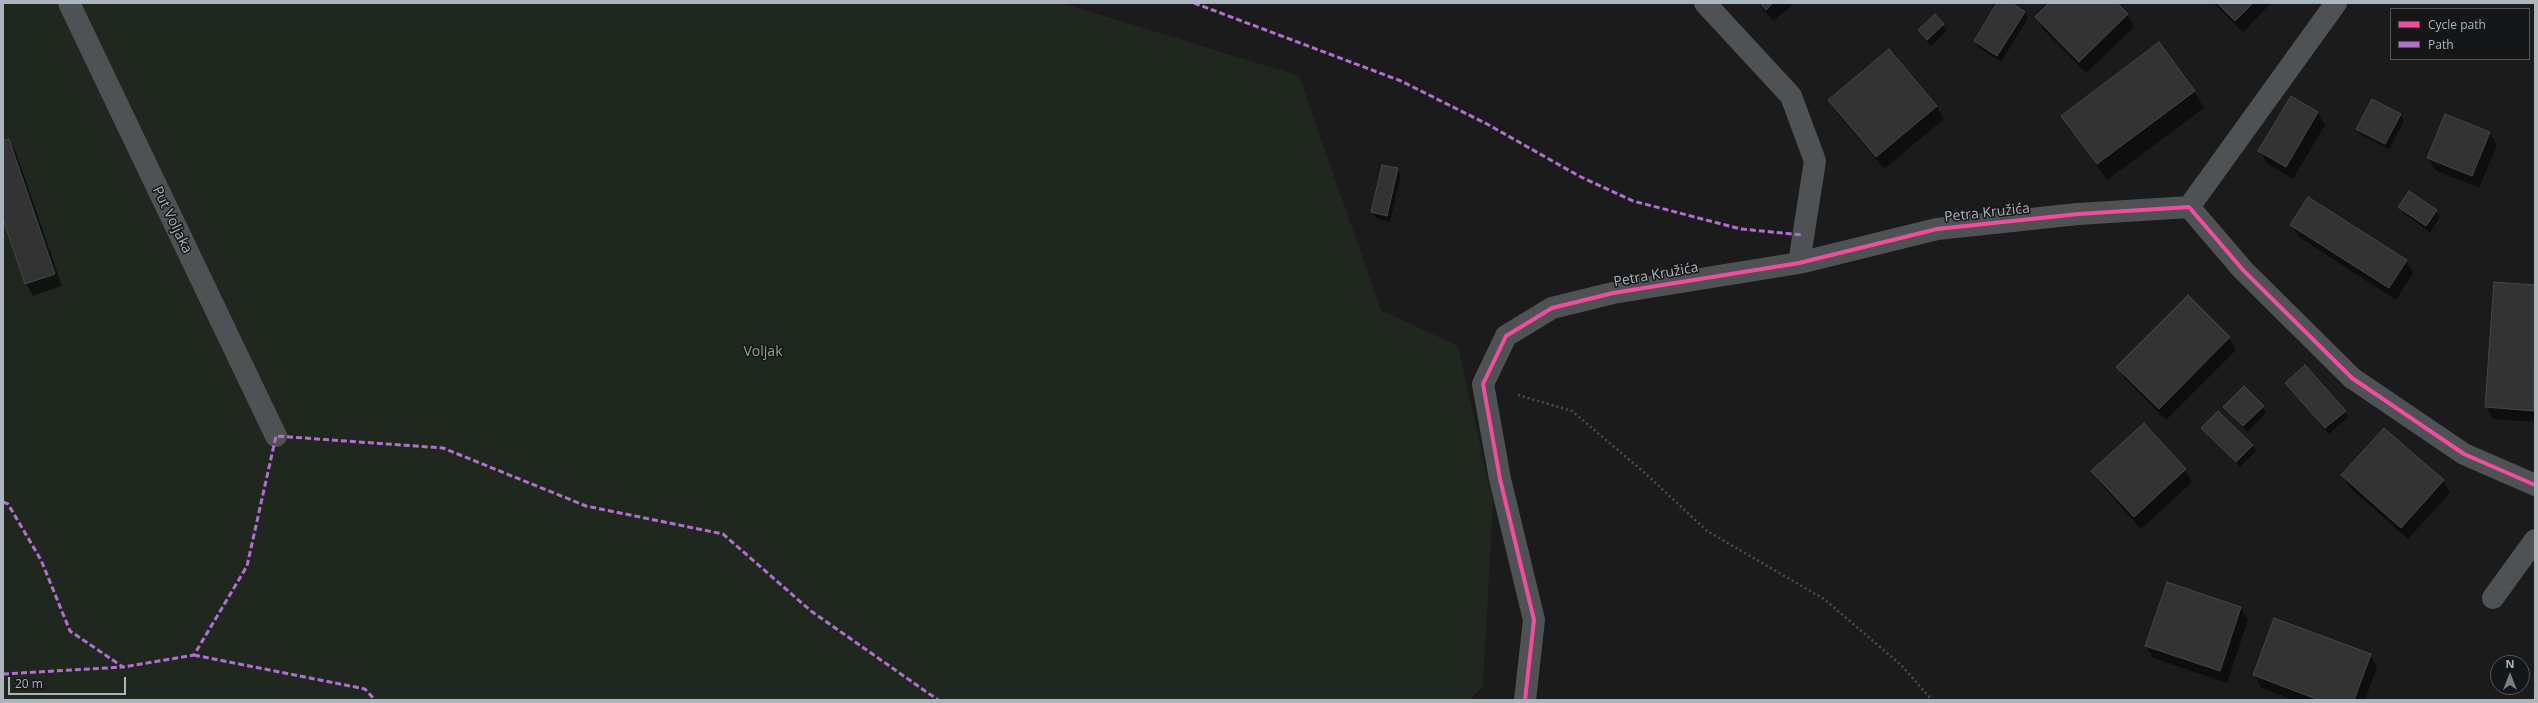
<!DOCTYPE html>
<html>
<head>
<meta charset="utf-8">
<style>
	body { margin:0 }
	#map { position:relative; width:2538px; height:703px; overflow:hidden; background:#1b1b1c; font-family:"Open Sans",sans-serif }
	canvas { display:block }
	.frame { position:absolute; inset:0; border:4px solid #abb5bd; pointer-events:none }
	.legend { position:absolute; left:2390px; top:8px; width:140px; height:52px; box-sizing:border-box; background:#151618; border:1px solid #51565a; margin:0; padding:5px 7px; list-style:none; font-size:12px; color:#abb5bd }
	.legend li { display:flex; align-items:center; gap:8px; height:20px }
	.legend b { width:20px; border:1px solid #51565a }
	.north { position:absolute; left:2490px; top:655px; width:40px; height:40px; box-sizing:border-box; background:#151618; border:1px solid #51565a; border-radius:50%; rotate:0deg; font-size:11px; font-weight:700; line-height:16px; text-align:center; color:#abb5bd }
	.north::after { content:''; display:block; margin:auto; width:14px; height:18px; background:#797f85; clip-path:polygon(50% 0,100% 100%,50% 72%,0 100%) }
	.scale { position:absolute; left:8px; top:677px; width:118px; height:18px; box-sizing:border-box; border:2px solid #abb5bd; border-top:0; padding-left:5px; font-size:12px; line-height:14px; white-space:nowrap; color:#abb5bd; -webkit-text-stroke:3px #151618; paint-order:stroke }
</style>
</head>
<body>
<div id="map">
<canvas width="2538" height="703"></canvas>
<div class="frame"></div>
<ul class="legend">
<li><b style="height:5px;background:#ef4d9e"></b>Cycle path</li>
<li><b style="height:5px;background:#b36fd0"></b>Path</li>
</ul>
<div class="north">N</div>
<div class="scale">20 m</div>
</div>
<script>
const ctx = document.querySelector('canvas').getContext('2d');
ctx.lineJoin = 'round';
function paint(path, color) { ctx.fillStyle = color; ctx.fill(path, 'evenodd'); }
const poly = rows => new Path2D(rows.map(r => 'M' + r).join(''));
function strokePath(path, color, width, dash) { ctx.strokeStyle = color; ctx.lineWidth = width; ctx.lineCap = dash ? 'butt' : 'round'; ctx.setLineDash(dash || []); ctx.stroke(path); }
function write(font, color, halo, rows, align = 'center') {
  ctx.font = font + ' "Open Sans",sans-serif'; ctx.lineWidth = 3; ctx.setLineDash([]); ctx.textBaseline = 'middle'; ctx.strokeStyle = halo; ctx.fillStyle = color; for (const [text, x, y, turn = 0] of rows) {
    ctx.save(); ctx.translate(x, y); ctx.rotate((+turn || 0) * Math.PI / 180); ctx.textAlign = isNaN(turn) ? turn : align; if (halo) ctx.strokeText(text, 0, 0); ctx.fillText(text, 0, 0); ctx.restore();
  }
}
const green = poly([
	[3,3,1062,3,1299,76,1381,310,1458,346,1493,503,1483,686,1470,700,3,700]
]);
const shadow = poly([
	[1758,3,1795,3,1773,21],
	[1999,3,2010,3,2025,12,2028,18,2001,62,1978,47,1975,41],
	[2051,3,2116,3,2127,15,2134,27,2086,73,2043,29,2036,17],
	[2213,3,2271,3,2243,32],
	[1934,16,1947,31,1931,46,1919,31],
	[1889,51,1937,107,1944,119,1884,169,1837,113,1830,101],
	[2194,91,2204,108,2107,180,2062,116],
	[2291,97,2318,113,2325,125,2293,179,2267,163,2260,151],
	[2400,114,2404,121,2389,149,2361,135,2357,129],
	[2489,133,2497,145,2479,188,2435,170,2428,158],
	[9,140,16,152,62,286,33,296,26,284,3,216,3,142],
	[1397,169,1401,175,1390,222,1376,218,1372,212],
	[2400,207,2436,211,2440,217,2430,232,2403,213],
	[2292,225,2406,261,2413,273,2396,300,2299,237],
	[2495,283,2535,286,2535,422,2493,419,2486,406],
	[2229,338,2236,350,2166,420,2125,379,2117,367],
	[2286,383,2345,411,2348,417,2329,434],
	[2225,407,2263,407,2266,413,2247,432],
	[2144,424,2185,470,2192,482,2141,529,2100,483,2093,471],
	[2202,428,2252,445,2256,451,2240,467],
	[2342,475,2443,480,2450,493,2408,539,2350,488],
	[2241,608,2248,620,2227,683,2153,658,2146,646],
	[2370,655,2377,667,2365,700,2294,700,2261,688,2254,675]
]);
const building = poly([
	[1760,3,1773,3,1766,10,1760,3],
	[1997,3,2012,3,2025,12,1997,56,1974,41,1997,3],
	[2049,3,2117,3,2128,14,2079,62,2035,17,2049,3],
	[2217,3,2253,3,2235,21,2217,3],
	[1935,14,1944,24,1927,40,1918,30,1935,14],
	[2159,42,2195,91,2097,164,2061,116,2159,42],
	[1889,49,1937,106,1876,157,1828,100,1889,49],
	[2291,96,2318,112,2286,167,2258,151,2291,96],
	[2372,99,2401,114,2385,144,2356,129,2372,99],
	[2445,114,2490,132,2472,176,2427,158,2445,114],
	[9,139,55,274,25,284,3,219,3,141,9,139],
	[1382,165,1398,168,1387,216,1371,212,1382,165],
	[2409,191,2437,210,2426,226,2398,207,2409,191],
	[2308,197,2407,260,2389,288,2290,225,2308,197],
	[2494,282,2535,285,2534,411,2485,407,2494,282],
	[2188,295,2230,337,2159,409,2116,367,2188,295],
	[2305,365,2346,411,2325,428,2285,383,2305,365],
	[2244,386,2264,406,2243,426,2223,407,2244,386],
	[2218,411,2253,445,2236,462,2201,428,2218,411],
	[2144,423,2186,469,2134,517,2091,471,2144,423],
	[2384,428,2444,480,2401,528,2341,475,2384,428],
	[2167,582,2241,607,2220,671,2145,646,2167,582],
	[2274,618,2371,654,2354,700,2319,700,2253,675,2274,618]
]);
const path = poly([
	[1518,395,1572,411,1646,474,1707,531,1824,599,1901,665,1932,700]
]);
const minor = poly([
	[69,3,276,436],
	[1705,3,1791,96,1815,161,1799,263],
	[2189,207,2243,270,2352,378,2464,454,2535,485],
	[2189,207,2336,3],
	[2493,598,2535,540],
	[1525,700,1534,620,1500,479,1483,384,1506,336,1552,308,1613,293,1799,263,1937,229,2078,214,2189,207]
]);
const quiet = poly([
	[1194,3,1401,81,1487,124,1579,176,1633,201,1741,229,1803,235],
	[3,502,8,504,41,560,70,631,123,667,194,655,247,566,276,436,443,448,586,506,723,534,811,611,938,700],
	[194,655,365,689,375,700],
	[3,674,123,667]
]);
const cycleway = poly([
	[1525,700,1534,620,1500,479,1483,384,1506,336,1552,308,1613,293,1799,263,1937,229,2078,214,2189,207,2243,270,2352,378,2464,454,2535,485]
]);
const streetNames = [
	["Petra Kružića",1987,213,-6],
	["Put Voljaka",172,220,64],
	["Petra Kružića",1656,275,-10]
];
const parkNames = [
	["Voljak",763,352]
];
paint(green, '#1f271f');
paint(shadow, '#0007');
paint(building, '#333334');
strokePath(building, '#444648', 1);
strokePath(path, '#4b4d4f', 2.5, [2, 3]);
strokePath(minor, '#4f5254', 22);
strokePath(quiet, '#b36fd0', 3, [6, 3]);
strokePath(cycleway, '#ef4d9e', 4);
write('14px', '#abb5bd', '#151618', streetNames);
write('14px', '#89aa81', '#151618', parkNames);
</script>
</body>
</html>
